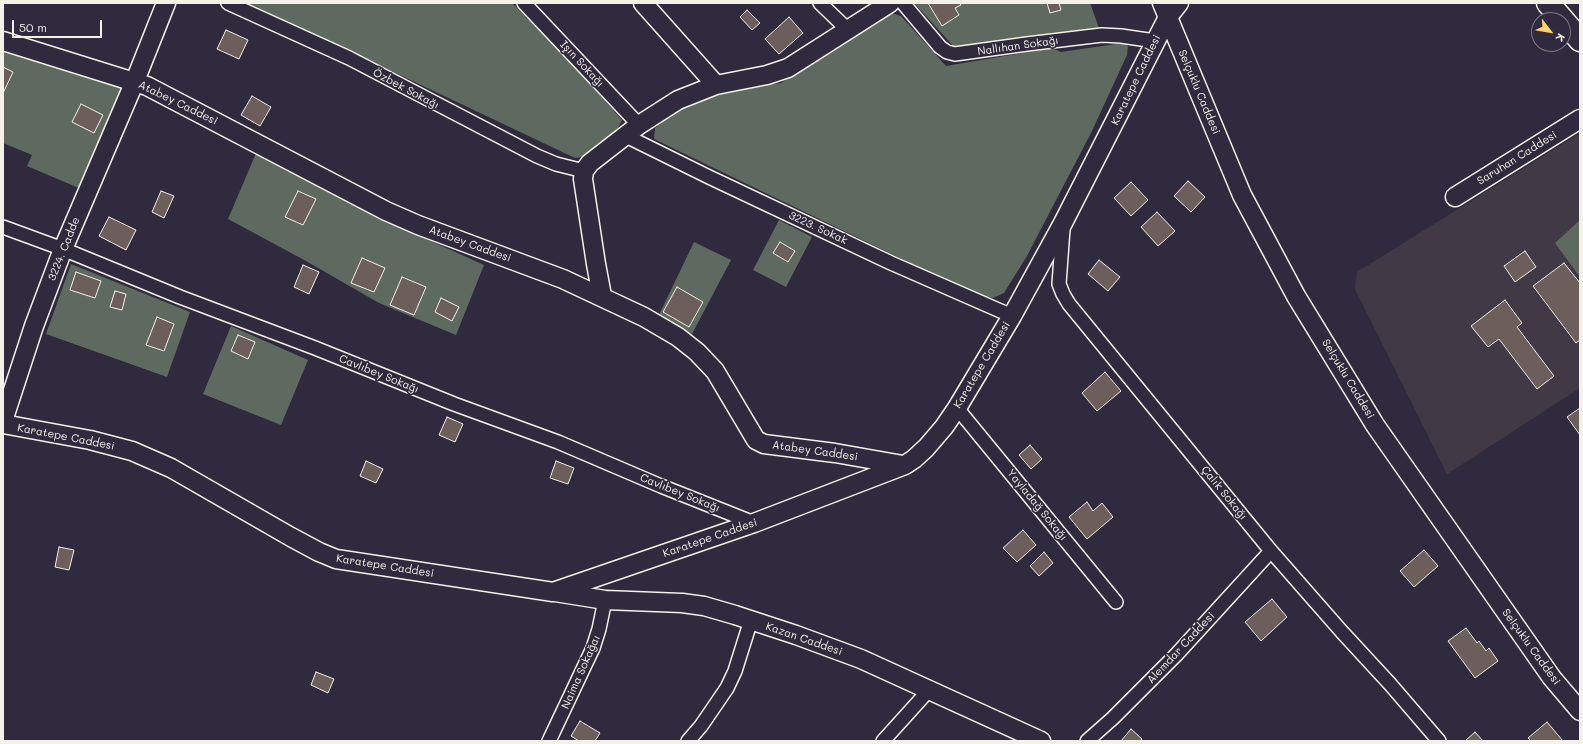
<!DOCTYPE html>
<html>
<head>
<meta charset="utf-8">
<style>
	body { margin:0 }
	#map { position:relative; width:1583px; height:744px; overflow:hidden; background:#2f2a3d; font-family:Mali,sans-serif }
	canvas { display:block }
	.frame { position:absolute; inset:0; border:4px solid #f4f1e8; pointer-events:none }
	.north { position:absolute; left:1531px; top:12px; width:40px; height:40px; box-sizing:border-box; background:#2f2a3d; border:1px solid #7e7a81; border-radius:50%; rotate:121deg; font-size:11px; font-weight:700; line-height:16px; text-align:center; color:#f4f1e8 }
	.north::after { content:''; display:block; margin:auto; width:14px; height:18px; background:#ffd166; clip-path:polygon(50% 0,100% 100%,50% 72%,0 100%) }
	.scale { position:absolute; left:12px; top:20px; width:90px; height:18px; box-sizing:border-box; border:2px solid #f4f1e8; border-top:0; padding-left:5px; font-size:12px; line-height:14px; white-space:nowrap; color:#f4f1e8; -webkit-text-stroke:3px #2f2a3d; paint-order:stroke }
</style>
</head>
<body>
<div id="map">
<canvas width="1583" height="744"></canvas>
<div class="frame"></div>
<div class="north">K</div>
<div class="scale">50 m</div>
</div>
<script>
const ctx = document.querySelector('canvas').getContext('2d');
ctx.lineJoin = 'round';
function paint(path, color) { ctx.fillStyle = color; ctx.fill(path, 'evenodd'); }
const poly = rows => new Path2D(rows.map(r => 'M' + r).join(''));
function strokePath(path, color, width, dash) { ctx.strokeStyle = color; ctx.lineWidth = width; ctx.lineCap = dash ? 'butt' : 'round'; ctx.setLineDash(dash || []); ctx.stroke(path); }
function write(font, color, halo, rows, align = 'center') {
  ctx.font = font + ' Mali,sans-serif'; ctx.lineWidth = 3.5; ctx.setLineDash([]); ctx.textBaseline = 'middle'; ctx.strokeStyle = halo; ctx.fillStyle = color; for (const [text, x, y, turn = 0] of rows) {
    ctx.save(); ctx.translate(x, y); ctx.rotate((+turn || 0) * Math.PI / 180); ctx.textAlign = isNaN(turn) ? turn : align; if (halo) ctx.strokeText(text, 0, 0); ctx.fillText(text, 0, 0); ctx.restore();
  }
}
const built = poly([
	[1580,133,1580,388,1447,474,1355,289,1357,272]
]);
const green = poly([
	[248,3,512,3,569,60,622,120,617,130,590,153,582,157,575,158],
	[914,3,1090,3,1099,28,956,49],
	[891,13,901,16,946,66,1052,48,1061,52,1123,43,1128,46,1127,55,1092,131,1027,256,1004,293,993,298,976,295,654,139,655,128,690,102,732,88,755,87,781,83],
	[3,50,66,71,122,88,81,189,27,166,32,155,3,143],
	[257,151,378,217,484,265,456,335,379,303,306,261,228,219],
	[779,220,812,237,786,287,753,270],
	[1580,220,1580,277,1555,243],
	[694,242,731,260,692,334,658,317],
	[71,264,190,312,167,377,46,334],
	[231,326,308,360,281,425,203,394]
]);
const building = poly([
	[928,3,960,3,961,5,955,8,959,15,942,26,928,3],
	[1047,3,1059,3,1061,10,1050,13,1047,3],
	[747,10,760,23,752,30,740,17,747,10],
	[789,17,803,33,779,54,765,39,789,17],
	[226,30,248,40,239,59,217,49,226,30],
	[3,67,13,72,3,93,3,67],
	[252,96,271,107,260,126,241,115,252,96],
	[81,104,103,115,94,133,72,122,81,104],
	[1188,181,1205,197,1191,212,1174,196,1188,181],
	[1131,182,1148,200,1131,216,1114,198,1131,182],
	[161,191,174,196,164,218,152,212,161,191],
	[298,191,316,199,303,225,285,217,298,191],
	[1157,212,1175,231,1158,246,1141,227,1157,212],
	[109,217,136,230,126,250,99,236,109,217],
	[780,242,795,251,788,262,773,253,780,242],
	[1525,251,1536,267,1515,282,1504,266,1525,251],
	[362,258,385,268,374,292,351,283,362,258],
	[1099,260,1120,277,1108,291,1088,274,1099,260],
	[1564,263,1580,283,1580,340,1576,343,1533,286,1564,263],
	[303,265,319,272,309,294,294,287,303,265],
	[76,272,101,281,95,298,70,290,76,272],
	[402,277,426,287,414,315,390,305,402,277],
	[677,287,703,302,689,327,663,312,677,287],
	[115,291,126,294,122,310,110,307,115,291],
	[441,298,459,307,452,321,435,312,441,298],
	[1505,300,1522,323,1517,327,1554,376,1537,389,1499,339,1488,347,1471,326,1505,300],
	[157,317,174,324,164,351,146,345,157,317],
	[238,335,255,342,248,359,231,351,238,335],
	[1105,372,1121,391,1097,411,1082,393,1105,372],
	[1580,408,1580,435,1567,417,1580,408],
	[447,417,463,424,455,442,439,435,447,417],
	[1030,445,1042,459,1031,469,1019,455,1030,445],
	[366,461,383,469,376,483,360,476,366,461],
	[556,461,574,468,568,484,550,478,556,461],
	[1087,502,1093,511,1102,503,1113,517,1087,539,1069,517,1087,502],
	[1023,530,1036,545,1017,562,1003,548,1023,530],
	[59,547,74,550,69,570,55,567,59,547],
	[1424,550,1438,566,1414,587,1400,571,1424,550],
	[1044,552,1053,563,1039,576,1030,566,1044,552],
	[1272,599,1287,617,1261,641,1245,622,1272,599],
	[1466,628,1477,643,1479,641,1486,651,1489,648,1498,661,1475,678,1448,641,1466,628],
	[316,672,334,679,328,693,311,685,316,672],
	[580,721,600,733,595,741,579,741,571,736,580,721],
	[1547,722,1563,741,1531,741,1528,738,1547,722],
	[1131,729,1142,739,1140,741,1121,741,1131,729],
	[1475,732,1483,741,1465,741,1475,732]
]);
const street = poly([
	[228,3,349,58,537,156,556,164,584,171],
	[524,3,639,125],
	[820,3,848,30],
	[903,3,940,47,947,52,955,54,1027,44,1102,35,1121,36,1155,41],
	[626,136,709,177,891,263,1012,316],
	[3,227,63,249,180,297,315,348,454,404,558,442,661,486,754,523],
	[1063,229,1059,284,1063,294,1069,304,1271,551,1342,632,1390,684,1439,741],
	[957,408,1116,602],
	[549,741,593,648,599,629,605,600],
	[688,741,701,726,727,688,735,671,751,620],
	[883,741,930,689],
	[1087,741,1113,718,1176,655,1271,551]
]);
const secondary = poly([
	[643,3,716,85],
	[1162,3,1242,195,1296,296,1375,425,1552,678,1580,711],
	[3,41,147,86,386,211,418,225,563,279,644,317,678,337,697,352,715,371,756,440,764,444,835,453,903,465],
	[1455,197,1580,119],
	[602,296,596,264,583,179,584,171,590,163,639,125,678,100,716,85,767,75,788,68,890,3],
	[3,421,34,326,63,249,135,81,166,3],
	[3,424,90,440,132,451,171,468,291,537,319,552,336,559,553,592,754,523,905,465,914,459,926,448,944,427,957,408,1012,316,1063,223,1168,17,1179,3],
	[555,592,605,600,682,603,704,606,735,615,796,635,861,659,1041,741]
]);
const highway = poly([
	[1548,3,1563,20],
	[1563,20,1580,40]
]);
const streetNames = [
	["Nallıhan Sokağı",1018,46,-8],
	["Işın Sokağı",582,64,47],
	["Karatepe Caddesi",1136,80,-64],
	["Özbek Sokağı",406,89,28],
	["Selçuklu Caddesi",1199,92,67],
	["Atabey Caddesi",178,103,26],
	["Saruhan Caddesi",1517,158,-32],
	["3223. Sokak",818,228,25],
	["Atabey Caddesi",470,244,20],
	["3224. Cadde",64,249,-68],
	["Karatepe Caddesi",982,365,-59],
	["Cavlıbey Sokağı",379,374,22],
	["Selçuklu Caddesi",1348,379,59],
	["Karatepe Caddesi",66,437,11],
	["Atabey Caddesi",815,451,8],
	["Cavlıbey Sokağı",680,493,22],
	["Çalık Sokağı",1224,493,51],
	["Yayladağ Sokağı",1037,505,51],
	["Karatepe Caddesi",710,538,-19],
	["Karatepe Caddesi",385,566,9],
	["Kazan Caddesi",804,639,19],
	["Selçuklu Caddesi",1531,647,54],
	["Alemdar Caddesi",1181,648,-47],
	["Naima Sokağaı",581,672,-66]
];
paint(built, '#413a46');
paint(green, '#5e6a5f');
paint(building, '#6c5e5a');
strokePath(building, '#f4f1e8', 1);
strokePath(street, '#f4f1e8', 16);
strokePath(secondary, '#f4f1e8', 21);
strokePath(highway, '#f4f1e8', 25);
strokePath(street, '#2f2a3d', 13);
strokePath(secondary, '#2f2a3d', 18);
strokePath(highway, '#2f2a3d', 22);
write('11px', '#f4f1e8', '#2f2a3d', streetNames);
</script>
</body>
</html>
